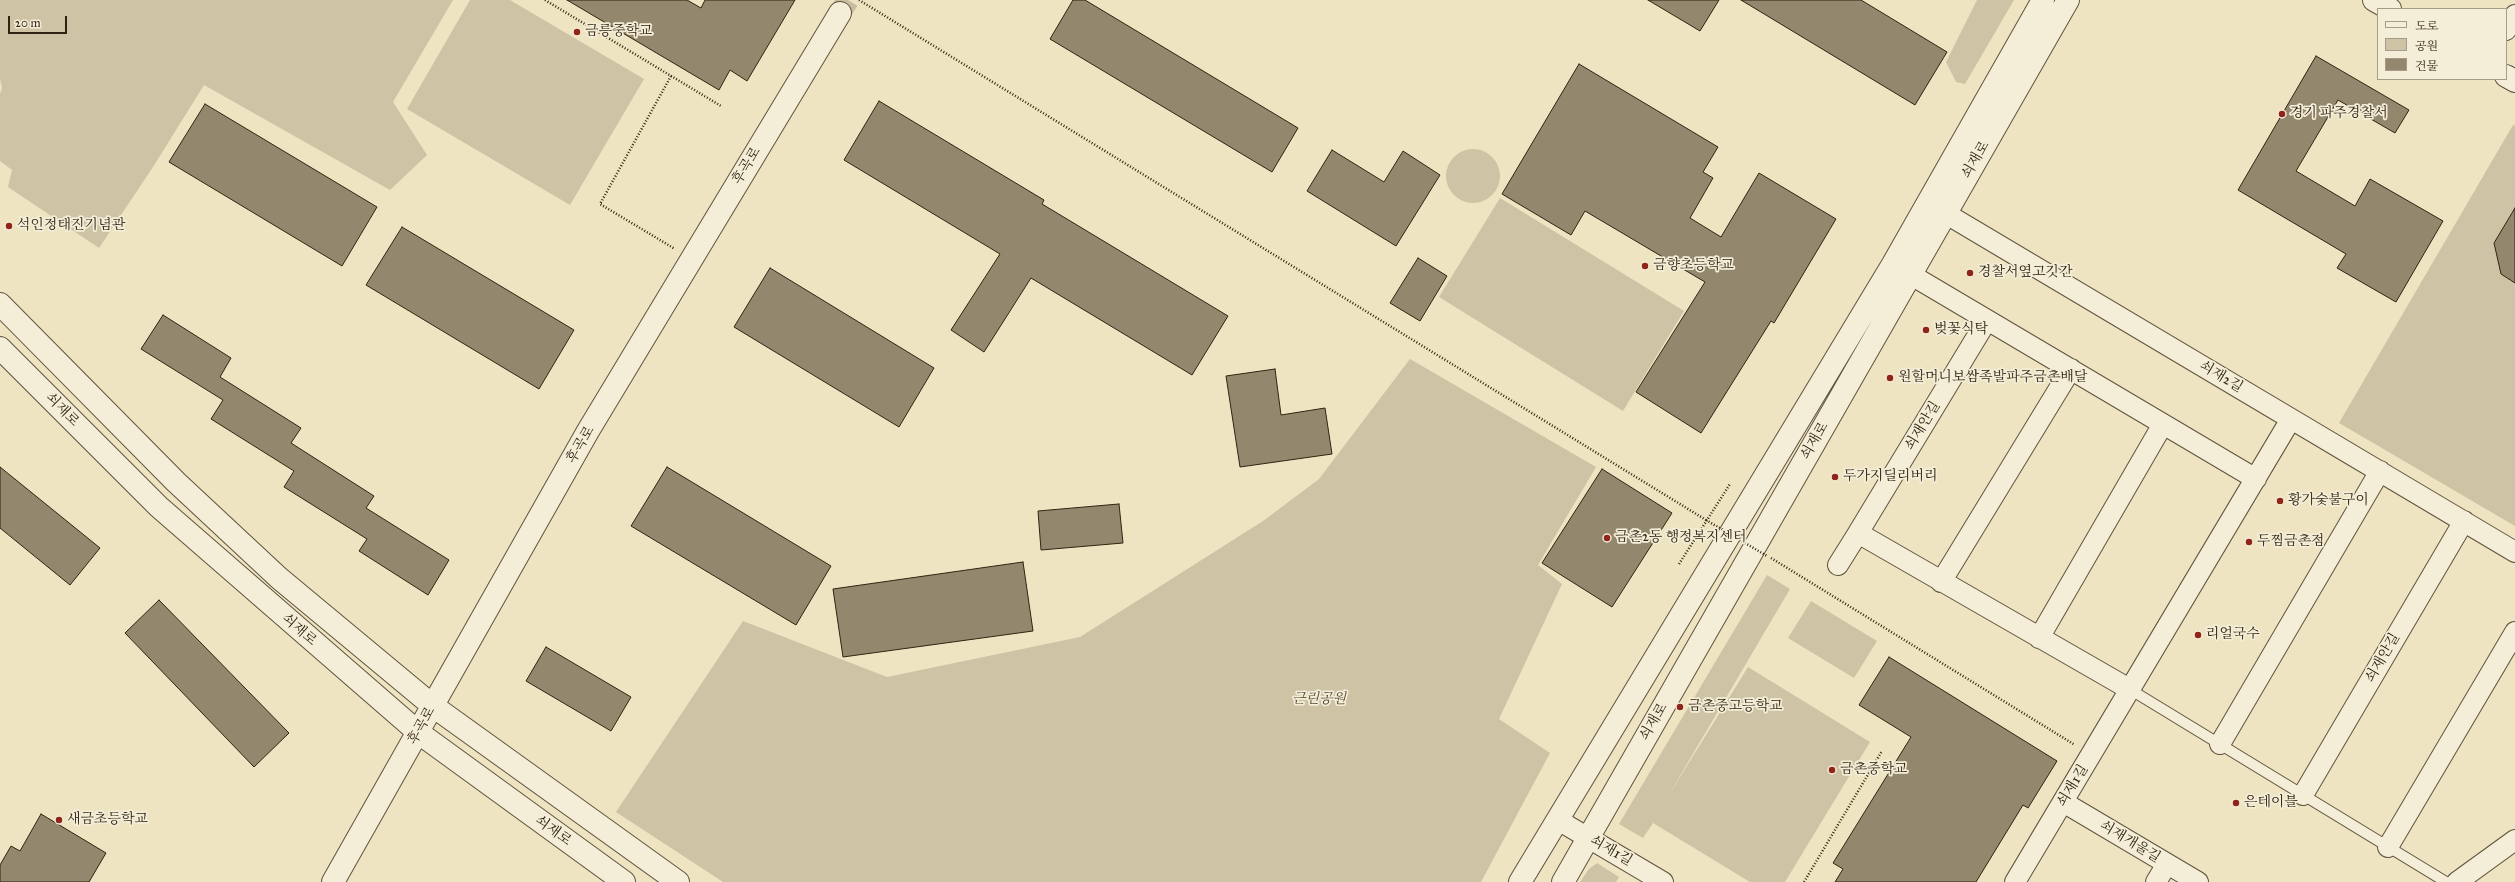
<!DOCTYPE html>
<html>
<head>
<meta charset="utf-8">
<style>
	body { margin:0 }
	#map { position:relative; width:2515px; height:882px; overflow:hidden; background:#eee4c2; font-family:"IM FELL Great Primer","Noto Serif KR",serif }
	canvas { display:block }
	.legend { position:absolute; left:2377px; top:8px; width:130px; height:72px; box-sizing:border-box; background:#f4edd7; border:1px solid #a69c88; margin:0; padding:5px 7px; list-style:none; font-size:12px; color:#312311 }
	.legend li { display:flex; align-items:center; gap:8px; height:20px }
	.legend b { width:20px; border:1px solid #a69c88 }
	.scale { position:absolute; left:8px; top:16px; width:59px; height:18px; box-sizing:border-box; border:2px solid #312311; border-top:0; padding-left:5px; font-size:12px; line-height:14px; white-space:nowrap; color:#312311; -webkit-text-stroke:3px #f4edd7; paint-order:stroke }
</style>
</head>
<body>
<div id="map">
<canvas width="2515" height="882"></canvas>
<ul class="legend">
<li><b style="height:5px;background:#f4edd7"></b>도로</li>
<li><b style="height:11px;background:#cec3a4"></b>공원</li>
<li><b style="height:11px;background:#93876d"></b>건물</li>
</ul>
<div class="scale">20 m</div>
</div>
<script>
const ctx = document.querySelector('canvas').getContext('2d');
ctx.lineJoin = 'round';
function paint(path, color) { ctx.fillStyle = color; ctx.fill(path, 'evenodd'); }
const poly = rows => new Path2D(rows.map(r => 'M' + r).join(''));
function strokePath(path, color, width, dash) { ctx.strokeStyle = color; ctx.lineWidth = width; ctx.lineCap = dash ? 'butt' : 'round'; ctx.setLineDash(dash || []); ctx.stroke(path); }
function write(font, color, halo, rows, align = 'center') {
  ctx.font = font + ' "IM FELL Great Primer","Noto Serif KR",serif'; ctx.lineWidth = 3.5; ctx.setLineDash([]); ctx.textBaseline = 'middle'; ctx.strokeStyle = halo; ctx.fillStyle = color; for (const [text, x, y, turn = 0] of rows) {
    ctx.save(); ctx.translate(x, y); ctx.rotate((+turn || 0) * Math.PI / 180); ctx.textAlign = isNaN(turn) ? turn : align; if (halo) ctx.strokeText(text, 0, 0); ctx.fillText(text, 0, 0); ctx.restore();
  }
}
const green = poly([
	[0,0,453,0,393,102,427,155,390,190,204,85,153,167,99,248,8,187,12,170,0,161,0,94,2,88,0,79],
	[470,0,510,0,644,79,570,205,407,109],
	[1977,0,2014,0,1965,84,1956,82,1946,62],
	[2513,125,2515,126,2515,208,2494,243,2501,274,2515,283,2515,526,2339,423],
	'1446 176a27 27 0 1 1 54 0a27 27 0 1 1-54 0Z',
	[1500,198,1684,311,1623,411,1439,297],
	[1410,359,1596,467,1538,565,1562,584,1499,719,1550,753,1481,882,723,882,616,812,743,621,887,677,1080,637,1263,521,1319,479],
	[1767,575,1790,589,1667,798,1748,667,1870,742,1785,882,1750,882,1653,823,1643,838,1619,824],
	[1811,601,1877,641,1854,678,1788,638],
	[1597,863,1619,877,1616,882,1580,882,1589,869]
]);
const building = poly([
	[567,0,687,0,701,8,705,0,795,0,747,81,730,70,719,90,567,0],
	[1073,0,1085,0,1298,128,1272,172,1050,39,1073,0],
	[1648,0,1719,0,1700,31,1648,0],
	[1741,0,1861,0,1947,52,1915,105,1741,0],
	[2316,56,2409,110,2395,133,2338,100,2296,171,2355,206,2370,179,2443,221,2396,302,2337,268,2346,254,2238,190,2316,56],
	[1579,64,1718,147,1703,172,1713,178,1690,218,1721,237,1759,173,1836,219,1774,323,1771,321,1701,433,1636,392,1705,282,1585,211,1571,235,1502,194,1579,64],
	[879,101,1044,200,1042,204,1228,316,1192,375,1031,278,984,352,951,330,1000,254,844,160,879,101],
	[205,104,377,207,342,266,169,162,205,104],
	[1332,150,1384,182,1403,151,1440,175,1396,246,1307,191,1332,150],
	[2515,208,2515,283,2501,274,2494,243,2515,208],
	[402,227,574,330,539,389,366,285,402,227],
	[1418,258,1447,276,1420,321,1390,303,1418,258],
	[770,268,934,368,899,427,734,327,770,268],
	[163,315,231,358,220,377,301,428,291,443,374,496,366,508,449,560,428,595,359,551,367,539,284,487,294,471,211,419,223,400,141,349,163,315],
	[1275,369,1281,415,1325,408,1332,454,1240,467,1226,376,1275,369],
	[0,467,100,548,70,585,0,528,0,467],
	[667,467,831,566,796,625,631,526,667,467],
	[1602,469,1672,513,1612,607,1542,563,1602,469],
	[1119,504,1123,543,1041,550,1038,511,1119,504],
	[1023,562,1033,631,843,657,833,589,1023,562],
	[159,600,289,733,254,767,125,633,159,600],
	[546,647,631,697,611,731,526,681,546,647],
	[1889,657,2057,761,2028,808,2023,805,1976,882,1835,882,1843,869,1833,863,1911,737,1859,705,1889,657],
	[41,814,106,853,89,882,0,882,0,865,11,846,20,851,41,814]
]);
const tertiaryTunnel = poly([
	[840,13,848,0]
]);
const path = poly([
	[545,0,721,106],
	[859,0,1706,520],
	[671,76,600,204,675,249],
	[1771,558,2075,745],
	[1679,564,1730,484],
	[1804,882,1882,751]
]);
const service = poly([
	[2131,690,2446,882]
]);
const minor = poly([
	[2506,30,2515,15],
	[1933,206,2515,552],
	[1896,266,2256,479],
	[1987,320,1858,533,2131,690],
	[1838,565,1858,533],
	[1941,582,2071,369],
	[2039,638,2163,424],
	[2220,744,2380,471],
	[2303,795,2464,521],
	[2063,802,2198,882],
	[1558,820,1663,882],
	[2388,847,2515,632],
	[2015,882,2291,419],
	[2156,882,2167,864],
	[2457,882,2515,840]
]);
const tertiary = poly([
	[2374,0,2390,9],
	[2506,76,2515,81],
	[0,304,176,482,279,578,433,706,678,882],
	[0,348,159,507,419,733,624,882],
	[333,882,588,431,840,13],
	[1520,882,1893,264,2043,0],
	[1563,882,2068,0]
]);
const pathBridge = poly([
	[1706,520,1767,556]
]);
const markers = [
	[577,32,4,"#8f2418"],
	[2282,114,4,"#8f2418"],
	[9,226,4,"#8f2418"],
	[1645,266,4,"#8f2418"],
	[1970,273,4,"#8f2418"],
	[1926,330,4,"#8f2418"],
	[1890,378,4,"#8f2418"],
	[1835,477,4,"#8f2418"],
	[2280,501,4,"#8f2418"],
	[1607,538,4,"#8f2418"],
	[2249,542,4,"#8f2418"],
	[2198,635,4,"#8f2418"],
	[1680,707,4,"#8f2418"],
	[1832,770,4,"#8f2418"],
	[2236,803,4,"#8f2418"],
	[59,820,4,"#8f2418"]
];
const poiNames = [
	["금릉중학교",585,32],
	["경기 파주경찰서",2290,114],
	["석인정태진기념관",17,226],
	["금향초등학교",1653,266],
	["경찰서옆고깃간",1978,273],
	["벚꽃식탁",1934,330],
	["원할머니보쌈족발파주금촌배달",1898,378],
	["두가지딜리버리",1843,477],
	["황가숯불구이",2288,501],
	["금촌2동 행정복지센터",1615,538],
	["두찜금촌점",2257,542],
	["리얼국수",2206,635],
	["금촌중고등학교",1688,707],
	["금촌중학교",1840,770],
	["은테이블",2244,803],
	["새금초등학교",67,820]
];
const streetNames = [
	["쇠재로",1976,160,-60],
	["후곡로",747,166,-59],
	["쇠재2길",2221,377,31],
	["쇠재로",62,410,45],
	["쇠재안길",1923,426,-59],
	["쇠재로",1815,441,-60],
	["후곡로",581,445,-60],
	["쇠재로",299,630,41],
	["쇠재안길",2383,658,-60],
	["쇠재로",1654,722,-60],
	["후곡로",422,726,-61],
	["쇠재1길",2073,786,-59],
	["쇠재로",553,831,36],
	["쇠재개울길",2130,842,31],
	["쇠재1길",1611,851,30]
];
const parkNames = [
	["근린공원",1319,700]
];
paint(green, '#cec3a4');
paint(building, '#93876d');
strokePath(building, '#312311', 1);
strokePath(tertiaryTunnel, '#c8bd9f', 22, [22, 11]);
strokePath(service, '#60533d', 12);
strokePath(minor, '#60533d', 22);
strokePath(tertiary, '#60533d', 24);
strokePath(path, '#312311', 2.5, [1, 2]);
strokePath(service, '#f4edd7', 10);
strokePath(minor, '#f4edd7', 20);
strokePath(tertiary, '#f4edd7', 22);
strokePath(pathBridge, '#312311', 2.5, [1, 2]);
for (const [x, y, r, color] of markers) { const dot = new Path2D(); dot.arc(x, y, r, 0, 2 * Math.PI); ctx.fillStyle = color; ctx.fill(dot); strokePath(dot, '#f4edd7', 1.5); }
write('14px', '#312311', '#f4edd7', poiNames, 'left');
write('14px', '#312311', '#f4edd7', streetNames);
write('italic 14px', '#584b36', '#f4edd7', parkNames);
</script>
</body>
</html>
